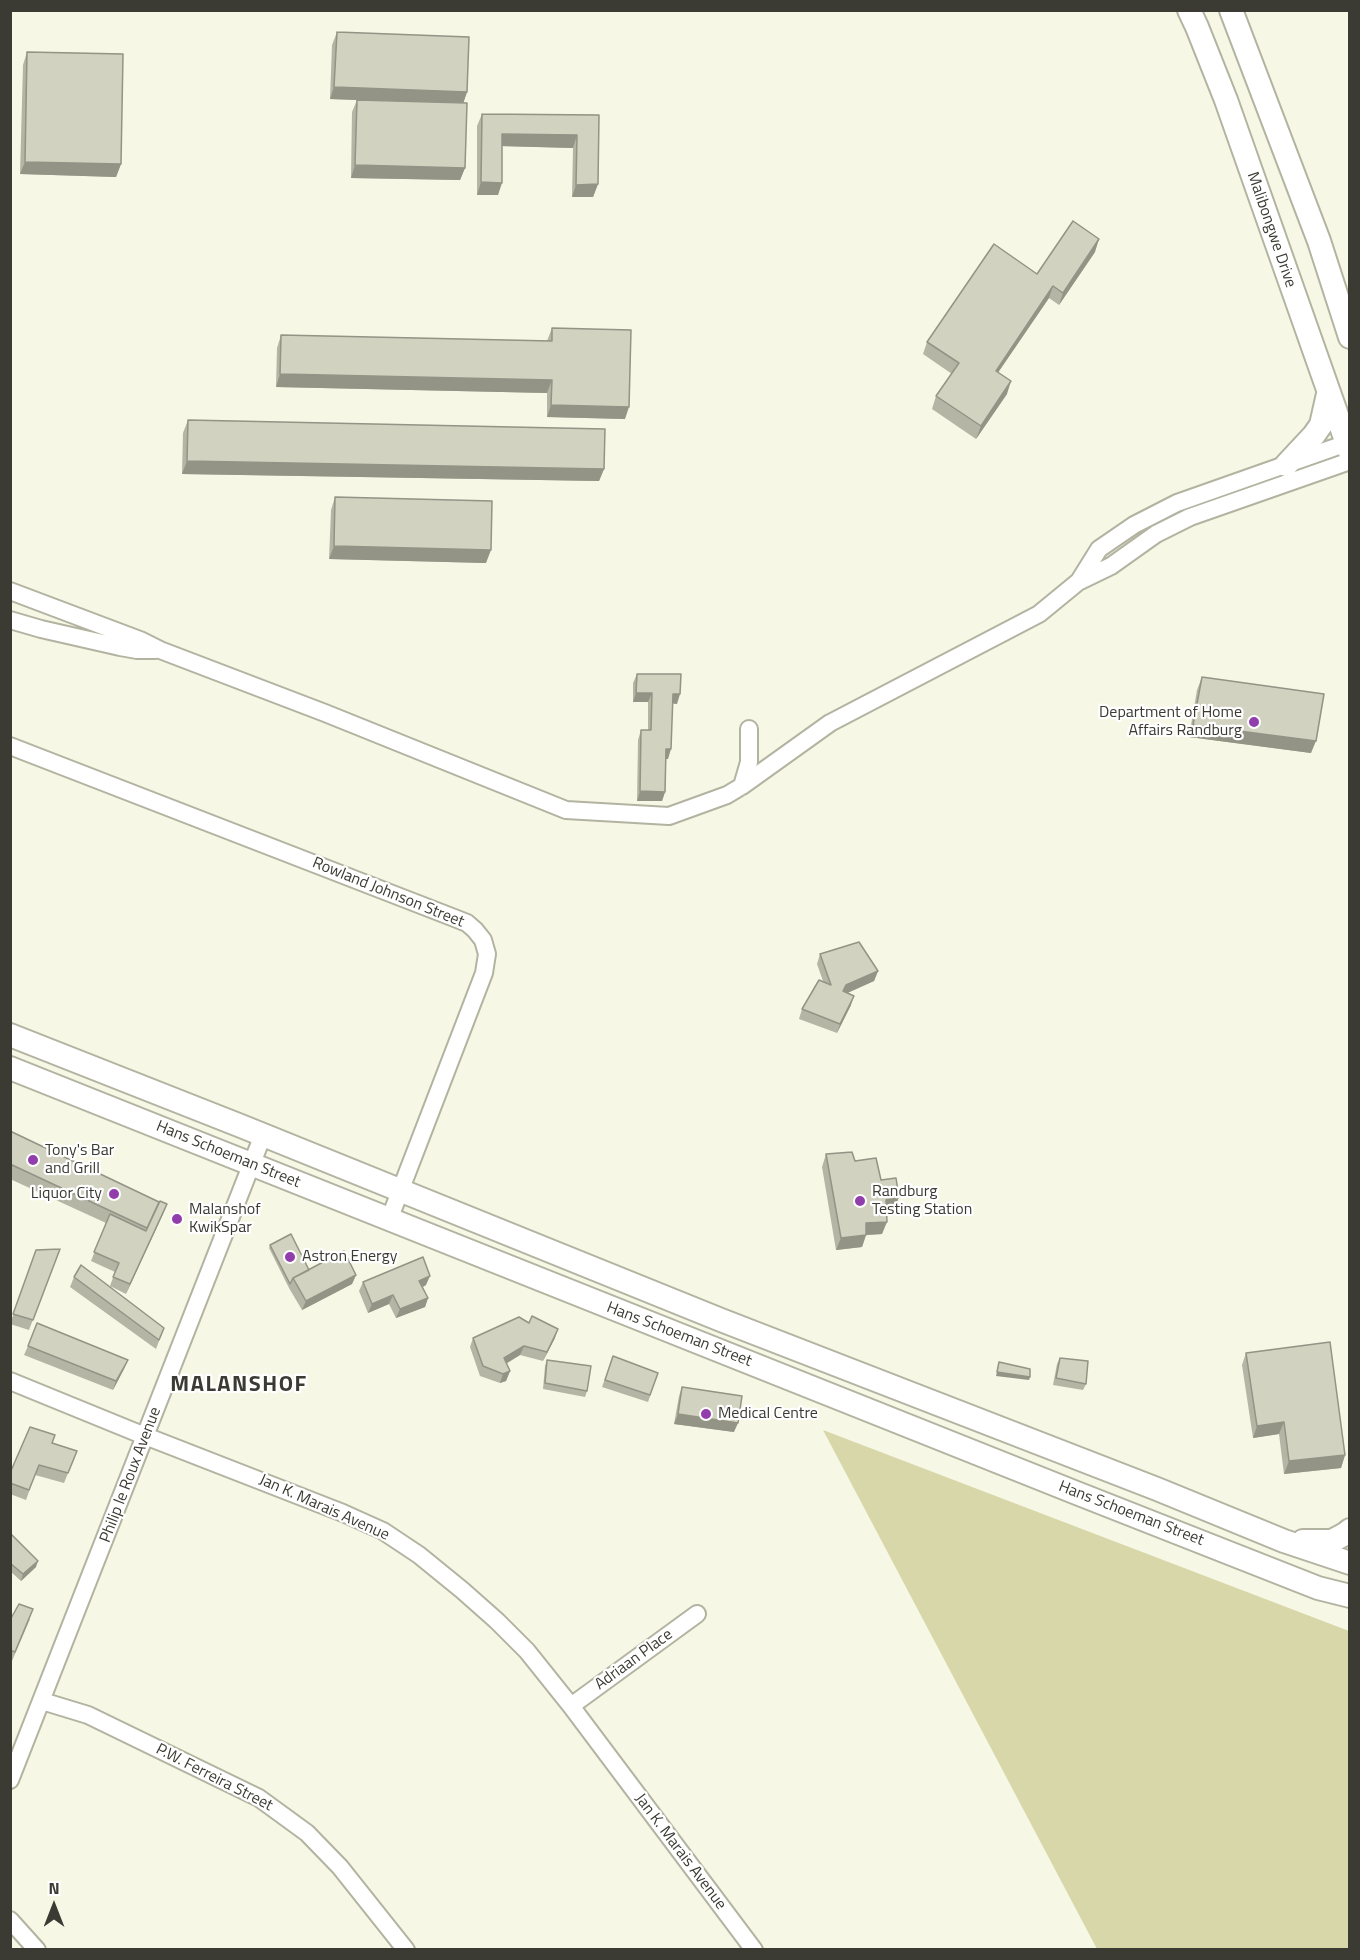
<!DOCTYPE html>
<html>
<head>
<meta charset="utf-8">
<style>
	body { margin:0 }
	#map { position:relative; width:1360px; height:1960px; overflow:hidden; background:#f7f7e5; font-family:"Titillium Web",sans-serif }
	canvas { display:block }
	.frame { position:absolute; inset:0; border:12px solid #3b3b34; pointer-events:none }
	.north { position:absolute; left:24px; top:1876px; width:60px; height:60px; -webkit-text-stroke:4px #fff; paint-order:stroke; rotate:0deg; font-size:16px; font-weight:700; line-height:24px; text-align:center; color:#3b3b34 }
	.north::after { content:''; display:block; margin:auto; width:21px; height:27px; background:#3b3b34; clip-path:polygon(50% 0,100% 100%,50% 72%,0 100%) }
</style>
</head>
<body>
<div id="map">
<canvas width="1360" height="1960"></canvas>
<div class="frame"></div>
<div class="north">N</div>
</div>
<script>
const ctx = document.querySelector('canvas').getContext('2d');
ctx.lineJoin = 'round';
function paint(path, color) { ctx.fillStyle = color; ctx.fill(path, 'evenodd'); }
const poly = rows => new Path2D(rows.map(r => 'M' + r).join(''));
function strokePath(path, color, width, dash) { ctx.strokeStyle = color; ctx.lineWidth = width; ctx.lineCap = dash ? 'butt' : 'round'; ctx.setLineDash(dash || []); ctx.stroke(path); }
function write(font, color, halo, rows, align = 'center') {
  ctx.font = font + ' "Titillium Web",sans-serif'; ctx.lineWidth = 4.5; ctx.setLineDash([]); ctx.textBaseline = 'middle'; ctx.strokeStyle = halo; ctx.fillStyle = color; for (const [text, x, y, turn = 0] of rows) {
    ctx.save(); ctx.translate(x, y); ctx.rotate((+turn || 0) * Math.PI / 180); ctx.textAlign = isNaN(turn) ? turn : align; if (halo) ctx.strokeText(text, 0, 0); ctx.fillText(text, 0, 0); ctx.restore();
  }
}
const green = poly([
	[823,1430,1349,1631,1349,1949,1097,1949]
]);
const street = poly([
	[1079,581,1099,549,1134,525,1177,503,1350,442],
	[10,591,140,640,160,650,325,713,566,810,669,816,727,795,742,786,749,762,749,729],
	[10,620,41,629,120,647,137,650,156,650],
	[10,746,457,919,467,923,475,930,483,940,487,954,484,973,389,1220],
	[742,786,830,723,1039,614,1078,582,1111,566,1156,534,1190,517,1350,461],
	[10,1381,135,1432,343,1513,383,1531,419,1555,462,1590,497,1621,527,1651,571,1706,754,1950],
	[42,1701,88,1715,259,1798,307,1833,340,1867,406,1950],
	[571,1706,697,1614],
	[10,1780,263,1135],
	[10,1920,37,1950]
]);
const secondary = poly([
	[1189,10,1197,27,1226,100,1350,452],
	[1231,10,1319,241,1350,337],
	[1286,465,1314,435,1321,425,1328,394],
	[10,1035,241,1126,721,1320,1157,1489,1284,1541,1350,1563],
	[10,1068,1074,1492,1318,1588,1350,1596],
	[1303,1541,1332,1541,1345,1534,1350,1530]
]);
const wall = poly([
	[337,32,467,92,463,103,465,168,460,180,351,178,352,112,357,100,330,99,332,45],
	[27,52,121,164,116,177,20,174,23,65],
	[482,114,599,115,598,184,593,197,572,197,573,148,502,146,498,195,477,195,477,126],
	[1095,252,1059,305,1049,298,998,372,1007,394,976,439,932,409,936,396,952,374,923,354,927,342,1037,274],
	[552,328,625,419,547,417,547,393,276,387,277,348,281,335,547,341],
	[188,420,604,469,599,481,182,474,183,433],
	[335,497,486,563,329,559,331,510],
	[637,674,677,704,672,703,668,759,666,759,665,792,662,801,637,801,638,740,641,730,648,730,648,702,633,702,633,683],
	[1202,677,1311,753,1189,737,1197,690],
	[820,954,878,971,874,981,847,993,851,1005,837,1033,799,1019,802,1009,823,981,817,964],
	[10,1131,155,1213,167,1204,163,1214,126,1294,110,1286,115,1272,91,1261,106,1223,10,1179],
	[826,1154,855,1161,881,1180,899,1197,894,1209,886,1211,882,1234,866,1235,862,1247,836,1250,822,1167],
	[270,1245,309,1270,356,1275,352,1284,302,1310,289,1288,269,1248],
	[60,1249,29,1330,10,1324,36,1250],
	[74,1277,164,1328,156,1349,70,1287],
	[363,1282,426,1285,423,1287,428,1298,425,1307,396,1318,389,1304,368,1313,359,1291],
	[473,1338,555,1338,543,1361,520,1355,506,1364,510,1371,506,1381,500,1383,480,1376,470,1347],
	[28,1346,128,1360,124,1369,113,1390,24,1355],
	[1246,1353,1345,1455,1341,1468,1284,1474,1279,1434,1253,1438,1242,1365],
	[613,1356,658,1373,648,1402,602,1387],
	[1060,1358,1086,1384,1083,1390,1053,1385,1057,1364],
	[547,1360,587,1391,585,1397,543,1389,545,1366],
	[682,1387,734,1432,674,1424,679,1396],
	[52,1443,77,1451,64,1483,35,1475,26,1500,10,1494,10,1473],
	[10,1533,36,1567,21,1581,10,1571],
	[30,1619,12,1661,10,1661,10,1620]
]);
const shadedWall = poly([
	[334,87,467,92,463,104,330,99],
	[502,134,577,135,573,148,498,146],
	[25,162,121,164,116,177,20,174],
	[355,165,465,168,460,180,351,178],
	[481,182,502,183,498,195,477,195],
	[598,184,593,197,572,197,576,185],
	[1099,239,1095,252,1059,305,1063,293],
	[1053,286,1049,298,991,383,996,371],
	[280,374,552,380,547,393,276,387],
	[1011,381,1007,394,976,439,981,426],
	[551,405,629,407,625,419,547,417],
	[187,461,604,469,599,481,182,474],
	[334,546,491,550,486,563,329,559],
	[636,693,652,693,648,702,633,702],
	[673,694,680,694,677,704,669,703],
	[1193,725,1316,741,1311,753,1189,737],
	[666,749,671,749,668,759,663,759],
	[640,791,665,792,662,801,637,801],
	[878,971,874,981,843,995,843,991,846,985],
	[854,996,851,1005,837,1033,840,1024],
	[899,1197,894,1209,882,1213,886,1200],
	[167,1204,163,1214,126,1294,130,1284],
	[887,1222,882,1234,866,1235,862,1247,836,1250,841,1238,866,1223],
	[356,1275,352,1284,302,1310,306,1301],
	[430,1276,426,1285,416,1290,419,1281],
	[393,1295,389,1304,368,1313,372,1304],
	[428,1298,425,1307,396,1318,400,1309],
	[558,1329,555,1338,543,1361,547,1352],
	[524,1346,520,1355,500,1367,504,1358],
	[128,1360,124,1369,113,1390,116,1381],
	[510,1371,506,1381,500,1383,503,1374],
	[997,1372,1030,1377,1029,1380,996,1376],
	[678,1414,738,1423,734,1432,674,1424],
	[1284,1422,1279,1434,1253,1438,1257,1426],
	[1345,1455,1341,1468,1284,1474,1289,1461],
	[38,1561,36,1567,21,1581,23,1574]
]);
const building = poly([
	[337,32,469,37,467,92,334,87,337,32],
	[27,52,123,54,121,164,25,162,27,52],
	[357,100,467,103,465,168,355,165,357,100],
	[482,114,599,115,598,184,576,185,577,135,502,134,502,183,481,182,482,114],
	[1073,221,1099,239,1063,293,1053,286,996,371,1011,381,981,426,936,396,959,363,927,342,994,244,1037,274,1073,221],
	[552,328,631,330,629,407,551,405,552,380,280,374,281,335,552,341,552,328],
	[188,420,605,429,604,469,187,461,188,420],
	[335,497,492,501,491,550,334,546,335,497],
	[637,674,681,674,680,694,673,694,671,749,666,749,665,792,640,791,641,730,651,730,652,693,636,693,637,674],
	[1202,677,1324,694,1316,741,1193,725,1202,677],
	[859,942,878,971,846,985,843,991,854,996,840,1024,802,1009,819,980,831,985,820,954,859,942],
	[10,1131,159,1202,147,1228,10,1164,10,1131],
	[852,1152,855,1161,876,1158,881,1180,896,1178,899,1197,886,1200,887,1222,866,1223,866,1235,841,1238,826,1154,852,1152],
	[160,1201,167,1204,130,1284,113,1277,119,1263,94,1252,110,1214,146,1231,160,1201],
	[291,1234,309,1270,293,1278,290,1284,270,1245,291,1234],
	[60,1249,33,1320,13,1314,36,1250,60,1249],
	[344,1251,356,1275,306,1301,293,1278,344,1251],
	[423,1257,430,1276,419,1281,428,1298,400,1309,393,1295,372,1304,363,1282,423,1257],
	[81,1265,164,1328,159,1340,74,1277,81,1265],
	[532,1316,558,1329,547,1352,524,1346,504,1358,510,1371,503,1374,483,1366,473,1338,519,1317,529,1323,532,1316],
	[37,1323,128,1360,116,1381,28,1346,37,1323],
	[1330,1342,1345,1455,1289,1461,1284,1422,1257,1426,1246,1353,1330,1342],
	[613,1356,658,1373,650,1395,605,1380,613,1356],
	[1060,1358,1088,1361,1086,1384,1056,1378,1060,1358],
	[547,1360,591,1366,587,1391,545,1383,547,1360],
	[999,1362,1030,1369,1030,1377,997,1372,999,1362],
	[682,1387,742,1396,738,1423,678,1414,682,1387],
	[30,1427,55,1435,52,1443,77,1451,68,1473,39,1465,29,1490,10,1483,10,1473,30,1427],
	[10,1533,38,1561,23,1574,10,1563,10,1533],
	[19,1604,33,1609,15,1652,10,1650,10,1620,19,1604]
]);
const markers = [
	[1254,722,6,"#913dac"],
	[33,1160,6,"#913dac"],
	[114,1194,6,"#913dac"],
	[860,1201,6,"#913dac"],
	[177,1219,6,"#913dac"],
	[290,1257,6,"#913dac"],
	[706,1414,6,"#913dac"]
];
const streetNames = [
	["Malibongwe Drive",1271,230,71],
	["Rowland Johnson Street",388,893,22],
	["Hans Schoeman Street",228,1155,22],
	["Hans Schoeman Street",679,1335,21],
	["Philip le Roux Avenue",131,1475,-69],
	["Jan K. Marais Avenue",324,1508,24],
	["Hans Schoeman Street",1131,1514,21],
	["Adriaan Place",634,1660,-36],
	["P.W. Ferreira Street",214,1778,27],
	["Jan K. Marais Avenue",680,1852,53]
];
const poiNames = [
	["Department of Home",1242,713,"right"],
	["Affairs Randburg",1242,731,"right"],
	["Tony's Bar",45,1151],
	["and Grill",45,1169],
	["Randburg",872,1192],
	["Testing Station",872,1210],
	["Liquor City",102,1194,"right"],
	["Malanshof",189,1210],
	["KwikSpar",189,1228],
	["Astron Energy",302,1257],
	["Medical Centre",718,1414]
];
const districtNames = [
	["MALANSHOF",239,1386]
];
paint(green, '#d8d7aa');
strokePath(street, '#b3b3a1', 20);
strokePath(secondary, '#b3b3a1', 26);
strokePath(street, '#fff', 16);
strokePath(secondary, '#fff', 22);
paint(wall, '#b5b5a5');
paint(shadedWall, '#939386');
paint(building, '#d2d2c0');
strokePath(building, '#939386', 1.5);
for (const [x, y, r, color] of markers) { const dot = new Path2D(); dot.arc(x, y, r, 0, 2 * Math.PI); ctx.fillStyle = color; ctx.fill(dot); strokePath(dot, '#fff', 2); }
write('16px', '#3b3b34', '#fff', streetNames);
write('16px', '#3b3b34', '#fff', poiNames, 'left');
ctx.letterSpacing = '1.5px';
write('bold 22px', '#3b3b34', '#fff', districtNames);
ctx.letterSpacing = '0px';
</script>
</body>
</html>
